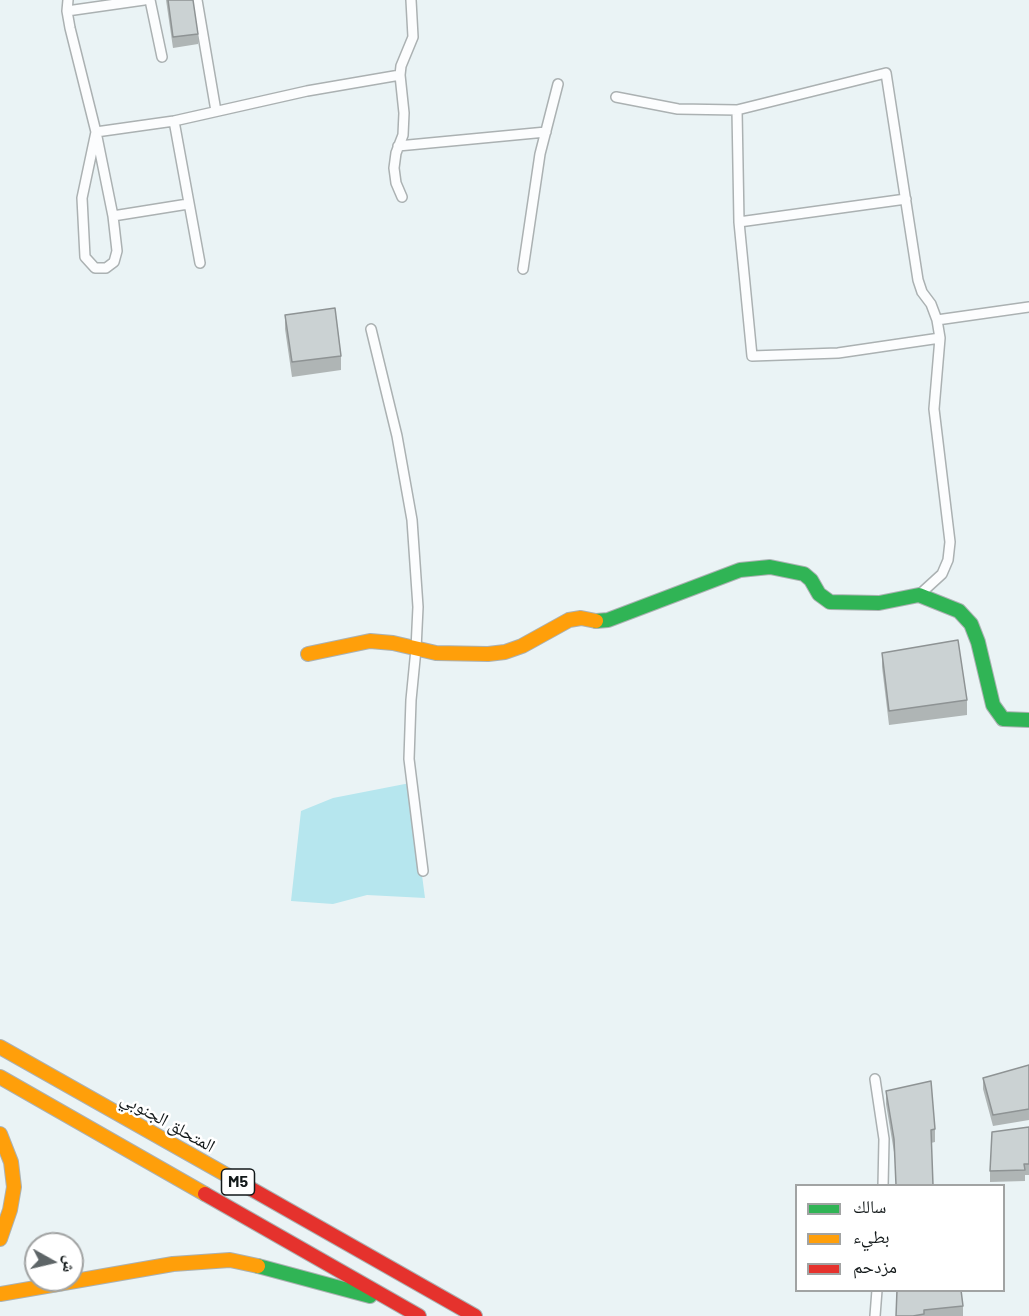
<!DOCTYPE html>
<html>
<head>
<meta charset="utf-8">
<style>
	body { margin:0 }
	#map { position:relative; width:1029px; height:1316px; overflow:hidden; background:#eaf3f5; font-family:Barlow,"Noto Naskh Arabic",sans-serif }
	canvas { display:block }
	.legend { position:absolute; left:795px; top:1184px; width:210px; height:108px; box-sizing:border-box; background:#fff; border:2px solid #a1a3a3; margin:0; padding:8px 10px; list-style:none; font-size:18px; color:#13191a }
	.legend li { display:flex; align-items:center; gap:12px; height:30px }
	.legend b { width:30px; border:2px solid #a1a3a3 }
	.north { position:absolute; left:24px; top:1232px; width:60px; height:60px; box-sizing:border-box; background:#fff; border:2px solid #a1a3a3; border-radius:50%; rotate:98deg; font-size:16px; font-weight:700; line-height:24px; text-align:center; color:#13191a }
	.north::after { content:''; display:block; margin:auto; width:21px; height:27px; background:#5e6567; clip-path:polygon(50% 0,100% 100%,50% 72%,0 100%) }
</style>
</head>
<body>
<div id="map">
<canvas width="1029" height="1316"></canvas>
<ul class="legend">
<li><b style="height:8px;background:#30b455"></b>سالك</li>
<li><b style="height:8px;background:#ff9f0a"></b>بطيء</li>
<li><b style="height:8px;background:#e5322d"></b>مزدحم</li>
</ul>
<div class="north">ش</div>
</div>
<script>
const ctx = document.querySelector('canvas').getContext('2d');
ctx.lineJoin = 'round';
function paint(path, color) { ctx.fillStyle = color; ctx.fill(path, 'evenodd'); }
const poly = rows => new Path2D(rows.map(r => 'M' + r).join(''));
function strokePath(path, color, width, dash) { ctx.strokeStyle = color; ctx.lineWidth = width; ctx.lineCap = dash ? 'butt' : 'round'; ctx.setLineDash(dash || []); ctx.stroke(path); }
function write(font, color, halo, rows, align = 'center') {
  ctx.font = font + ' Barlow,"Noto Naskh Arabic",sans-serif'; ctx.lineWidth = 5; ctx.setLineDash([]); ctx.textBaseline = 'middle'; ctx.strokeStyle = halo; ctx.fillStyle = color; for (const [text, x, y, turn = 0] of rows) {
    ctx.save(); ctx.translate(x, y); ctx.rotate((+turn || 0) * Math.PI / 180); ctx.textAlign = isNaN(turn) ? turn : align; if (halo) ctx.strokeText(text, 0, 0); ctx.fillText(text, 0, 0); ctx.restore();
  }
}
const green = poly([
	[410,783,425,898,367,895,333,904,291,901,301,811,333,798]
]);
const street = poly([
	[68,0,67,11,70,28,96,132,113,216,188,204],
	[150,0,162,57],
	[197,0,216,111],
	[67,11,144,0],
	[616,97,678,109,737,110,886,73,918,280,922,292,931,304,937,320,940,338,934,409,950,542,948,560,942,574,919,595],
	[737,110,739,222,752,356,838,353,940,338],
	[174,121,200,263],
	[398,146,546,132],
	[402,197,396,183,394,168,396,153,403,135,404,113,400,75,401,66,413,37,411,0],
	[113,216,117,251,114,262,106,268,95,268,85,257,82,198,96,132,174,121,307,91,400,75],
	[739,222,906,199],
	[523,269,540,154,558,84],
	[937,320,1029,307],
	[371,329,397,436,412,520,418,607,416,649,411,700,409,759,423,871],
	[875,1079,884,1139,883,1186],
	[875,1316,877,1290]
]);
const fast = poly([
	[596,621,608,620,740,570,770,567,804,574,811,580,819,594,830,602,879,603,919,595,959,611,971,624,978,642,993,705,1003,719,1029,720],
	[258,1266,370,1296]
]);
const slow = poly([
	[308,654,370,641,393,643,436,653,488,654,505,652,522,646,569,620,581,618,596,621],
	[0,1047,239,1182],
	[0,1077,205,1194],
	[0,1134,11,1162,14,1187,10,1210,0,1239],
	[0,1294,173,1264,230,1260,258,1266]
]);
const jam = poly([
	[239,1182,475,1316],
	[205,1194,419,1316]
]);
const wall = poly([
	[166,0,193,0,198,34,198,44,173,48],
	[285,315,341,356,341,370,292,377,285,329],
	[882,653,967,700,967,715,889,725,882,667],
	[1029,1065,1029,1120,993,1126,983,1089,983,1078],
	[886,1091,935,1129,935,1142,894,1152,886,1104],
	[1029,1127,1029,1175,1025,1175,1025,1181,990,1182,990,1171],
	[897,1290,963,1306,963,1316,896,1316]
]);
const building = poly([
	[168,0,193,0,198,34,173,37,168,0],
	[335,308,341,356,292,362,285,315,335,308],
	[958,640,967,700,889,711,882,653,958,640],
	[1029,1065,1029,1109,993,1115,983,1078,1029,1065],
	[931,1081,935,1129,931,1130,933,1185,896,1185,894,1139,886,1091,931,1081],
	[1029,1127,1029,1164,1024,1164,1025,1170,990,1171,992,1132,1029,1127],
	[897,1290,961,1290,963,1306,924,1310,924,1314,913,1316,896,1316,897,1290]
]);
const shields = [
	[238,1182,33]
];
const shieldNames = [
	["M5",238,1182]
];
const streetNames = [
	["المتحلق الجنوبي",168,1122,29]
];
paint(green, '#b6e6ee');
strokePath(street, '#abb1b2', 12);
strokePath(fast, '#abb1b2', 16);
strokePath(slow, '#abb1b2', 16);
strokePath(jam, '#abb1b2', 16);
strokePath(street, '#fcfdfe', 9);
strokePath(fast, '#30b455', 14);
strokePath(slow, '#ff9f0a', 14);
strokePath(jam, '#e5322d', 14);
paint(wall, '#afb5b5');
paint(building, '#cbd2d3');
strokePath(building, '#8e9394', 1.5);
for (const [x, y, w] of shields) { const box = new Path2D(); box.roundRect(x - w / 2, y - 13, w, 26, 4.5); ctx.fillStyle = '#fff'; ctx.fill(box); strokePath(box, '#13191a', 1.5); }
write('bold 16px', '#13191a', null, shieldNames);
write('18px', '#13191a', '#fff', streetNames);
</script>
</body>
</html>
